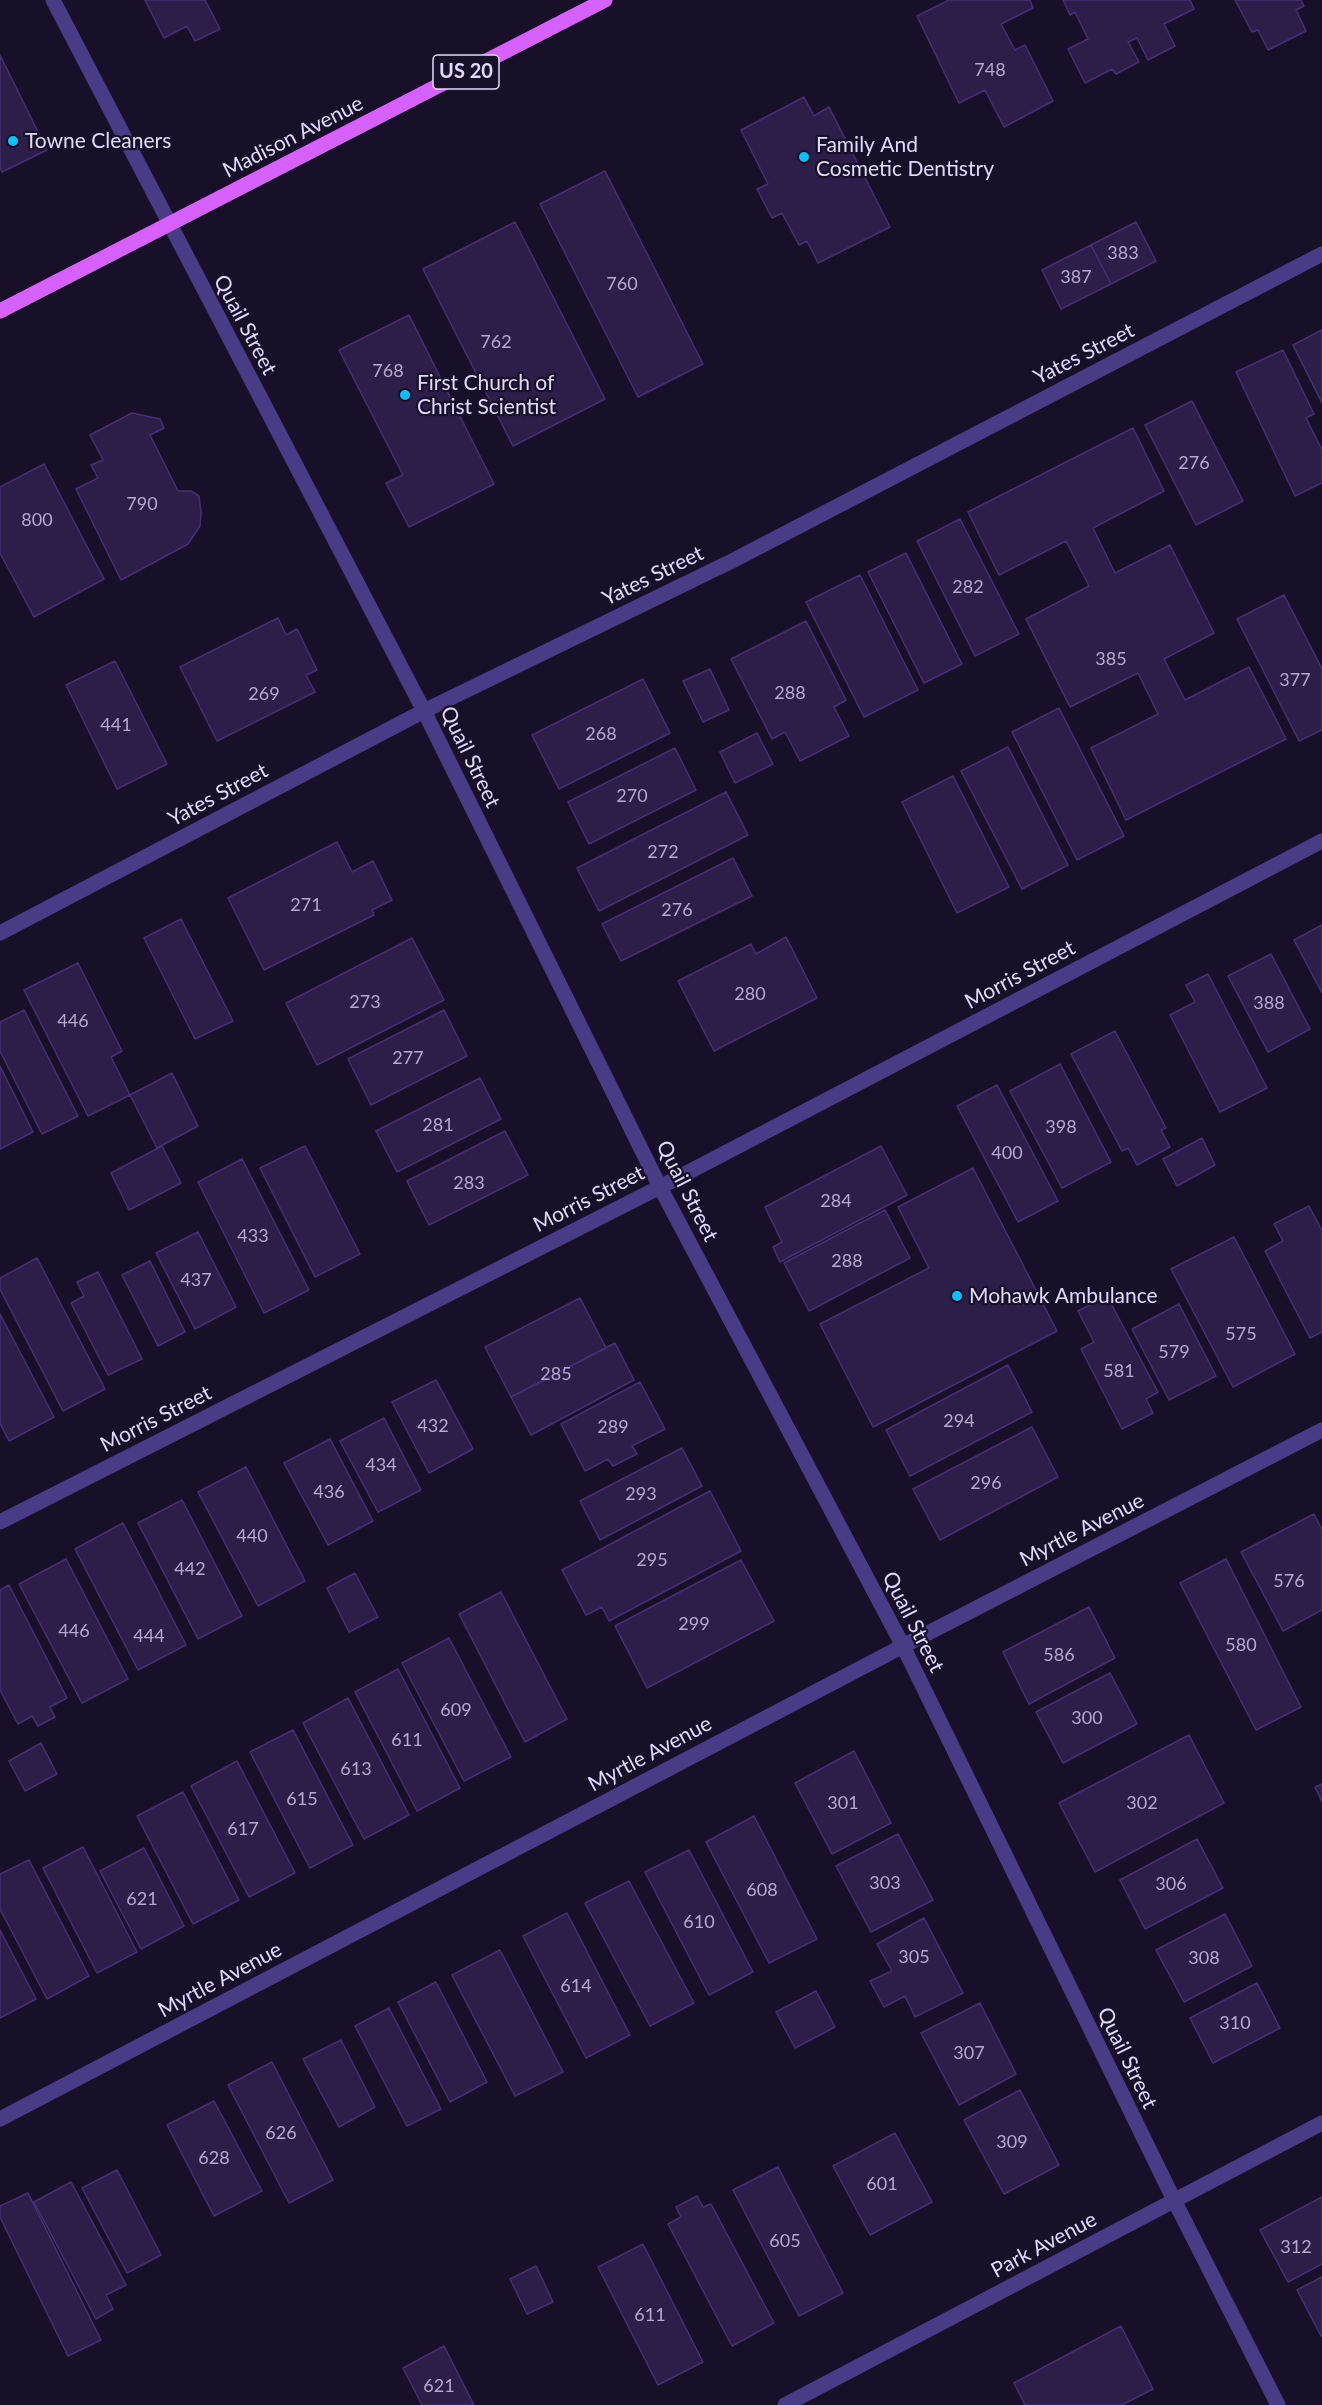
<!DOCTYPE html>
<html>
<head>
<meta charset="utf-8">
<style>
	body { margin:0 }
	canvas { display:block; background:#181028 }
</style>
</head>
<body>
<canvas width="1322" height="2405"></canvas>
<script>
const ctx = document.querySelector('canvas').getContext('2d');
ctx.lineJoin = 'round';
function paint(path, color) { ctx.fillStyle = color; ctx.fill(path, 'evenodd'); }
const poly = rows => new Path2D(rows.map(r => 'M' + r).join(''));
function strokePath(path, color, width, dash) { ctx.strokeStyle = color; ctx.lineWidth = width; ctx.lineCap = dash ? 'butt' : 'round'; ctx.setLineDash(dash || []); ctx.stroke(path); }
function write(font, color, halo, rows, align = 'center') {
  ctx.font = font + ' Lato,sans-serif'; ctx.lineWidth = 4.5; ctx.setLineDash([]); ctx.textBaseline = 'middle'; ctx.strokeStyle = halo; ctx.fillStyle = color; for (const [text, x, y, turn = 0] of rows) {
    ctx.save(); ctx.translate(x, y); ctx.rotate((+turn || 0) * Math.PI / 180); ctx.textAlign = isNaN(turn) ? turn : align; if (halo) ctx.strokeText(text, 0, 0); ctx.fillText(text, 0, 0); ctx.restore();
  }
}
const building = poly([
	[145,0,205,0,220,29,195,41,187,26,164,38,145,0],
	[949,0,1030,0,1033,8,1001,24,1015,50,1025,45,1053,101,1004,127,985,90,959,103,917,16,949,0],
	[1063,0,1190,0,1194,9,1164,24,1175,46,1148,60,1137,38,1128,42,1139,62,1116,74,1112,69,1085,83,1068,49,1088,39,1075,12,1070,15,1063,0],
	[1235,0,1301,0,1304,6,1296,10,1306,31,1268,50,1258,30,1252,32,1235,0],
	[0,55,47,150,2,172,0,167,0,55],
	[804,97,814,116,829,107,890,227,818,263,807,241,799,245,782,213,772,218,757,189,768,184,741,130,804,97],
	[605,171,703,364,638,397,540,204,605,171],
	[515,222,605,399,513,446,423,269,515,222],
	[1136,222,1156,261,1111,284,1091,245,1136,222],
	[1091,245,1111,284,1061,309,1042,270,1091,245],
	[409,315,494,484,409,527,386,483,403,475,339,350,409,315],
	[1322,330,1322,403,1293,345,1322,330],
	[1283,350,1314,414,1306,418,1322,450,1322,483,1295,496,1236,372,1283,350],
	[1192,401,1243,501,1196,525,1145,425,1192,401],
	[132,413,160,419,164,428,150,435,178,491,191,491,199,496,201,512,200,526,188,544,121,580,76,489,98,478,91,465,103,460,90,435,132,413],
	[1133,428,1164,491,1093,528,1115,573,1170,545,1214,633,1164,659,1185,700,1249,667,1286,739,1126,820,1091,748,1158,714,1138,673,1070,707,1026,619,1089,586,1066,541,999,575,968,512,1133,428],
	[44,464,104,579,34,617,0,553,0,487,44,464],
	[960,519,1019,634,975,656,917,541,960,519],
	[906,553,962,664,924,683,868,572,906,553],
	[860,575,918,690,864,717,806,602,860,575],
	[1284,595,1322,669,1322,730,1299,741,1237,619,1284,595],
	[278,618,286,635,297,629,317,670,306,675,315,692,217,741,180,667,278,618],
	[806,621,846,700,834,707,849,736,800,761,785,732,772,739,731,659,806,621],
	[115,661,167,764,117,789,66,685,115,661],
	[710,669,729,710,703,722,683,681,710,669],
	[643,679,670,733,559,789,532,735,643,679],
	[1059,708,1124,836,1077,860,1012,732,1059,708],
	[757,733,773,764,735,783,720,752,757,733],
	[1008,747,1068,865,1022,889,961,771,1008,747],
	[675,748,696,790,589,844,568,802,675,748],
	[953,776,1009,887,957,913,902,802,953,776],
	[726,792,748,835,599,911,577,868,726,792],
	[337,842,352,872,373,861,392,900,372,910,374,915,264,970,228,898,337,842],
	[733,858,752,896,621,961,602,924,733,858],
	[181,919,233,1021,195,1039,144,938,181,919],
	[1322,925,1322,993,1294,940,1322,925],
	[786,937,817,998,714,1051,678,981,751,944,756,954,786,937],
	[412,938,444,1000,317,1065,286,1003,412,938],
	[1271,954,1310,1029,1268,1052,1228,976,1271,954],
	[78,963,122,1051,111,1057,130,1095,88,1116,24,990,78,963],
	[1208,974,1267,1088,1220,1112,1170,1015,1195,1002,1186,985,1208,974],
	[24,1010,78,1116,42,1134,0,1051,0,1022,24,1010],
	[444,1010,467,1056,371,1105,348,1059,444,1010],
	[1115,1031,1166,1128,1161,1130,1170,1147,1137,1165,1128,1148,1122,1151,1071,1054,1115,1031],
	[1060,1064,1111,1162,1062,1188,1010,1091,1060,1064],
	[0,1066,33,1132,0,1149,0,1066],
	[172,1073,198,1126,157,1148,130,1095,172,1073],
	[480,1078,501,1119,397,1172,376,1131,480,1078],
	[997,1085,1058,1201,1018,1222,957,1106,997,1085],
	[505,1131,528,1175,429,1225,407,1181,505,1131],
	[1202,1138,1215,1165,1177,1186,1163,1159,1202,1138],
	[162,1146,181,1183,129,1210,111,1173,162,1146],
	[305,1146,360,1254,315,1277,260,1168,305,1146],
	[881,1146,907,1195,780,1262,773,1247,782,1242,765,1207,881,1146],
	[242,1159,309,1290,264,1313,198,1182,242,1159],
	[973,1168,1057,1331,873,1427,820,1324,929,1268,898,1207,973,1168],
	[1309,1206,1322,1231,1322,1332,1310,1338,1265,1251,1283,1241,1274,1224,1309,1206],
	[885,1210,910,1258,809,1311,784,1263,885,1210],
	[198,1232,236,1307,195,1329,156,1253,198,1232],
	[1234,1237,1295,1354,1233,1387,1171,1269,1234,1237],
	[37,1258,105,1389,63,1411,0,1289,0,1278,37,1258],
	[150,1261,185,1332,158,1346,122,1275,150,1261],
	[98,1272,142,1359,108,1375,71,1303,84,1296,77,1282,98,1272],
	[1107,1296,1158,1392,1146,1399,1153,1413,1122,1429,1081,1349,1094,1342,1078,1311,1107,1296],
	[580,1298,606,1348,511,1397,485,1347,580,1298],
	[1179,1304,1216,1376,1169,1400,1132,1329,1179,1304],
	[0,1314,54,1417,9,1441,0,1423,0,1314],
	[615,1343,634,1380,531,1435,511,1397,615,1343],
	[1008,1365,1032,1412,910,1476,886,1430,1008,1365],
	[436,1380,473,1449,429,1473,392,1402,436,1380],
	[640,1382,665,1429,632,1446,637,1454,613,1466,608,1459,585,1471,561,1424,640,1382],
	[384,1418,421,1490,378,1512,340,1441,384,1418],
	[1032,1427,1058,1477,940,1540,913,1489,1032,1427],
	[330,1439,373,1521,328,1545,284,1463,330,1439],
	[682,1448,702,1486,600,1540,580,1501,682,1448],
	[246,1467,305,1581,258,1606,198,1492,246,1467],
	[710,1491,741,1551,609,1621,602,1607,586,1615,562,1570,710,1491],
	[182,1500,242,1616,198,1639,138,1523,182,1500],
	[1314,1514,1322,1530,1322,1610,1283,1631,1241,1552,1314,1514],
	[123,1523,186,1645,138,1670,75,1549,123,1523],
	[66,1559,128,1679,82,1703,19,1584,66,1559],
	[1226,1559,1301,1707,1256,1730,1180,1583,1226,1559],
	[741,1560,774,1621,647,1688,615,1626,741,1560],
	[355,1573,378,1617,349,1632,327,1588,355,1573],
	[9,1585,67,1698,50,1707,55,1717,38,1726,32,1716,18,1724,0,1690,0,1590,9,1585],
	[501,1592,567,1719,525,1742,459,1614,501,1592],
	[1089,1607,1115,1658,1029,1704,1003,1652,1089,1607],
	[449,1638,511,1757,464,1781,402,1663,449,1638],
	[398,1669,460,1788,417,1811,355,1692,398,1669],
	[1110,1673,1137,1724,1063,1763,1036,1712,1110,1673],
	[348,1698,409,1815,364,1839,303,1723,348,1698],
	[293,1730,353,1845,310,1868,250,1752,293,1730],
	[1189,1735,1224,1803,1095,1872,1059,1803,1189,1735],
	[41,1743,57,1774,25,1791,9,1761,41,1743],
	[854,1751,891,1823,832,1854,795,1783,854,1751],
	[237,1761,295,1873,249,1897,191,1786,237,1761],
	[1322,1784,1322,1802,1315,1787,1322,1784],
	[183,1792,239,1900,193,1924,137,1816,183,1792],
	[754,1816,817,1939,769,1963,706,1842,754,1816],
	[898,1834,933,1900,871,1932,836,1866,898,1834],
	[1197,1839,1223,1888,1145,1929,1120,1880,1197,1839],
	[83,1847,137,1952,97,1973,43,1868,83,1847],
	[144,1848,184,1926,141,1949,100,1871,144,1848],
	[689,1850,753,1972,709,1995,645,1872,689,1850],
	[29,1860,89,1976,47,1999,0,1909,0,1874,29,1860],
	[629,1881,694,2003,650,2026,585,1903,629,1881],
	[567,1913,630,2035,586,2058,523,1936,567,1913],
	[1225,1914,1252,1966,1184,2002,1156,1950,1225,1914],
	[924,1918,963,1993,915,2017,905,1996,884,2007,870,1981,892,1971,877,1944,924,1918],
	[0,1930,36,1999,0,2018,0,1930],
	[500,1950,563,2072,515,2096,452,1975,500,1950],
	[436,1982,487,2082,450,2102,398,2002,436,1982],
	[1257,1983,1280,2028,1213,2063,1190,2018,1257,1983],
	[816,1991,835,2027,795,2048,776,2012,816,1991],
	[980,2003,1016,2074,959,2105,921,2033,980,2003],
	[389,2008,441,2109,407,2126,355,2026,389,2008],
	[341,2040,375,2107,339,2127,303,2059,341,2040],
	[272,2062,333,2180,289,2203,228,2085,272,2062],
	[1020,2090,1059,2165,1004,2194,964,2120,1020,2090],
	[214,2101,262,2191,214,2216,167,2125,214,2101],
	[895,2133,932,2202,870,2235,833,2166,895,2133],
	[778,2167,843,2293,799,2316,733,2190,778,2167],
	[117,2170,161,2255,127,2273,82,2188,117,2170],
	[71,2182,126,2285,106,2295,113,2309,96,2319,34,2202,71,2182],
	[28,2193,101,2340,68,2356,0,2217,0,2206,28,2193],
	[697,2196,703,2207,711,2204,774,2323,732,2346,668,2224,681,2217,676,2207,697,2196],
	[1322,2197,1322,2264,1288,2282,1260,2230,1322,2197],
	[643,2244,703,2362,658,2385,598,2267,643,2244],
	[536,2266,553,2302,527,2314,510,2279,536,2266],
	[1322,2277,1322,2336,1321,2336,1297,2290,1322,2277],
	[1121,2326,1153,2389,1122,2405,1025,2405,1014,2383,1121,2326],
	[444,2346,474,2405,422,2405,403,2368,444,2346]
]);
const minor = poly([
	[53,0,424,711,660,1187,903,1646,1174,2200,1278,2405],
	[0,933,424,711,734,560,1322,254],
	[0,1522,660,1187,1322,841],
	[0,2119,903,1646,1322,1430],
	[785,2405,1322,2123]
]);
const major = poly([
	[0,311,605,0]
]);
const markers = [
	[13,141,6,"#08c1fb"],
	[804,157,6,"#08c1fb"],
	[405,395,6,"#08c1fb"],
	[957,1296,6,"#08c1fb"]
];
const numberNames = [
	["748",990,70],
	["383",1123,253],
	["387",1076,277],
	["760",622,284],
	["762",496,342],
	["768",388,371],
	["276",1194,463],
	["790",142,504],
	["800",37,520],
	["282",968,587],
	["385",1111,659],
	["377",1295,680],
	["288",790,693],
	["269",264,694],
	["441",116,725],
	["268",601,734],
	["270",632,796],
	["272",663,852],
	["271",306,905],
	["276",677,910],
	["280",750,994],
	["273",365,1002],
	["388",1269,1003],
	["446",73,1021],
	["277",408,1058],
	["281",438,1125],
	["398",1061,1127],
	["400",1007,1153],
	["283",469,1183],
	["284",836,1201],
	["433",253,1236],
	["288",847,1261],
	["437",196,1280],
	["575",1241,1334],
	["579",1174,1352],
	["581",1119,1371],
	["285",556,1374],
	["294",959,1421],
	["432",433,1426],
	["289",613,1427],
	["434",381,1465],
	["296",986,1483],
	["436",329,1492],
	["293",641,1494],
	["440",252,1536],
	["295",652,1560],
	["442",190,1569],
	["576",1289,1581],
	["299",694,1624],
	["446",74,1631],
	["444",149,1636],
	["580",1241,1645],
	["586",1059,1655],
	["609",456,1710],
	["300",1087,1718],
	["611",407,1740],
	["613",356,1769],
	["615",302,1799],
	["301",843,1803],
	["302",1142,1803],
	["617",243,1829],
	["303",885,1883],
	["306",1171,1884],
	["608",762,1890],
	["621",142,1899],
	["610",699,1922],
	["305",914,1957],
	["308",1204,1958],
	["614",576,1986],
	["310",1235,2023],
	["307",969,2053],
	["626",281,2133],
	["309",1012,2142],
	["628",214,2158],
	["601",882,2184],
	["605",785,2241],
	["312",1296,2247],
	["611",650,2315],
	["621",439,2386]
];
const shields = [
	[466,72,66]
];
const shieldNames = [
	["US 20",466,72]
];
const streetNames = [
	["Madison Avenue",293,137,-27],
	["Quail Street",245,325,62],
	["Yates Street",1084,354,-27],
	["Yates Street",653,576,-26],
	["Quail Street",470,757,64],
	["Yates Street",218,795,-28],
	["Morris Street",1020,975,-28],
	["Quail Street",687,1191,63],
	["Morris Street",589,1199,-27],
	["Morris Street",156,1419,-27],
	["Myrtle Avenue",1082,1530,-27],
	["Quail Street",913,1622,63],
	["Myrtle Avenue",650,1754,-28],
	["Myrtle Avenue",220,1980,-28],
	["Quail Street",1127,2058,64],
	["Park Avenue",1044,2245,-28]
];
const poiNames = [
	["Towne Cleaners",25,141],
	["Family And",816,145],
	["Cosmetic Dentistry",816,169],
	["First Church of",417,383],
	["Christ Scientist",417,407],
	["Mohawk Ambulance",969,1296]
];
paint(building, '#2c1d49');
strokePath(building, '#462f74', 1.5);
strokePath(minor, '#493c86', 15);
strokePath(major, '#d761fc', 15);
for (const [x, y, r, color] of markers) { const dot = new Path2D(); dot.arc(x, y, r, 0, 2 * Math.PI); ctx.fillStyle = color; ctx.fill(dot); strokePath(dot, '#181028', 2); }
write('18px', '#b4a9d1', null, numberNames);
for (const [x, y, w] of shields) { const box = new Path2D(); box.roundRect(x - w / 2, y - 17, w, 34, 4.5); ctx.fillStyle = '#181028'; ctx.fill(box); strokePath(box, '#e2d8fe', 1.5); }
write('bold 20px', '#e2d8fe', null, shieldNames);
write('21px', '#e2d8fe', '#181028', streetNames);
write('21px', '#e2d8fe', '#181028', poiNames, 'left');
</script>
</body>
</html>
